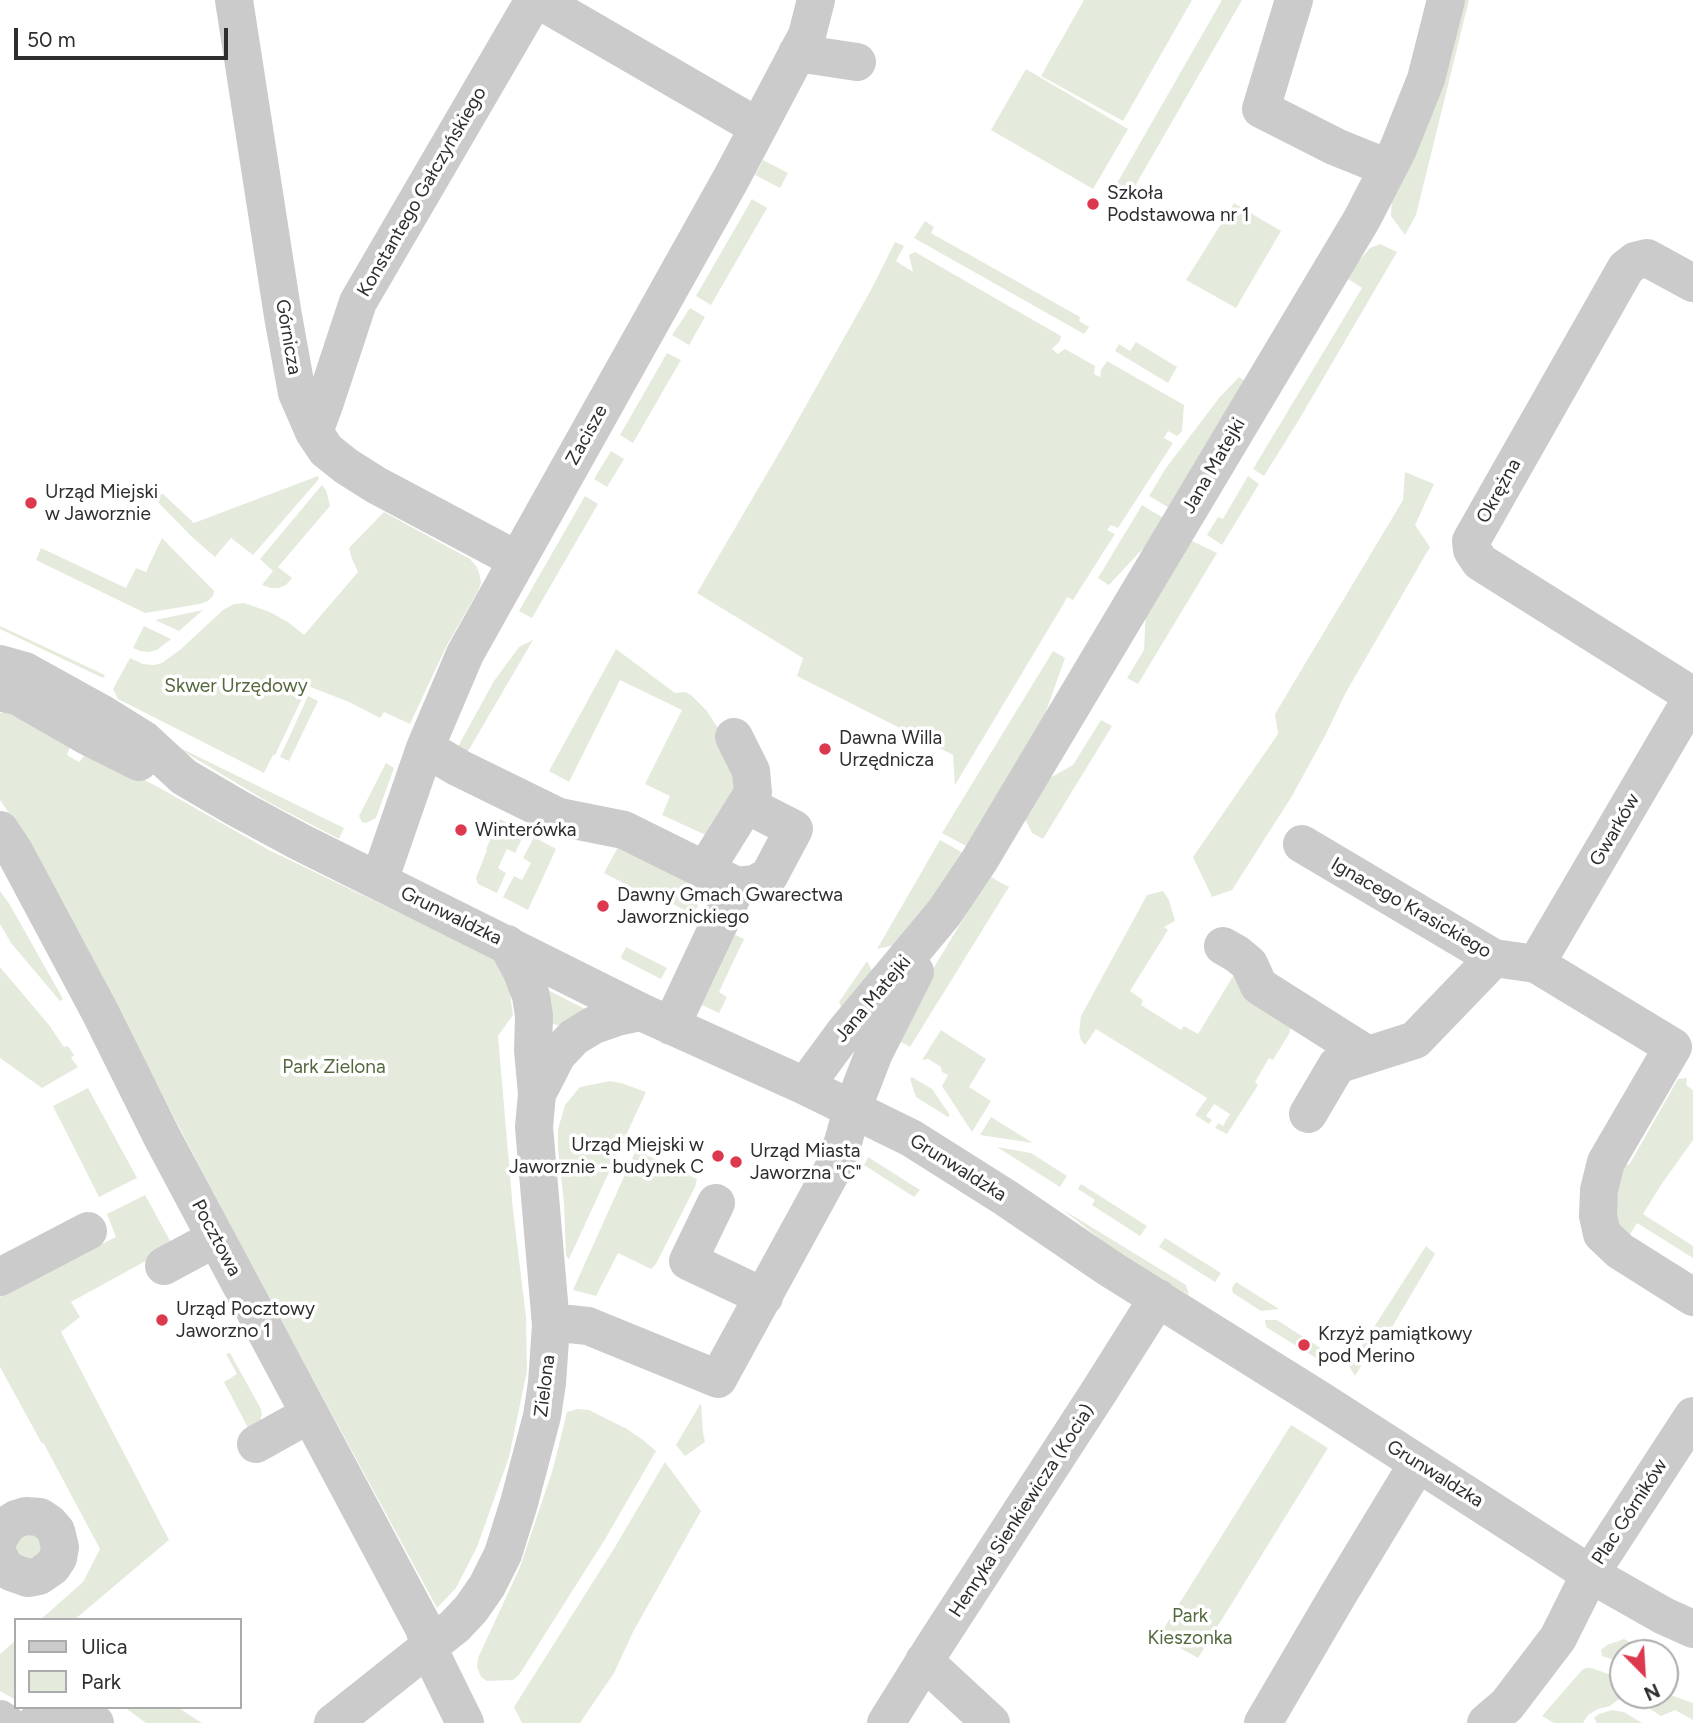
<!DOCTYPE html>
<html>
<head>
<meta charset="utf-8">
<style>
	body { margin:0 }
	#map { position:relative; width:1693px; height:1723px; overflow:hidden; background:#fff; font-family:Figtree,sans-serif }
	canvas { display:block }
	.legend { position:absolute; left:14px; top:1618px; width:228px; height:91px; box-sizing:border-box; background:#fff; border:2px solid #ababab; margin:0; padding:9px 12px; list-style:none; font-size:21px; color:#2e2e2e }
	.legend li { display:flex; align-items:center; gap:14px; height:35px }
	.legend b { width:35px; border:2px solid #ababab }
	.north { position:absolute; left:1609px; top:1639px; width:70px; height:70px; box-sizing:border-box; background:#fff; border:2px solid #ababab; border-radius:50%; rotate:156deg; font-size:19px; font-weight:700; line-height:28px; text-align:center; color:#2e2e2e }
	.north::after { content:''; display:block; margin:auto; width:24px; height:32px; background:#dc394f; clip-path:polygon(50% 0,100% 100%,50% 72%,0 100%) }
	.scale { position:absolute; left:14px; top:28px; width:214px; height:32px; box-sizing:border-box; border:4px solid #2e2e2e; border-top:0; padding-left:9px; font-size:21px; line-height:24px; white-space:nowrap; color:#2e2e2e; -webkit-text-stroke:5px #fff; paint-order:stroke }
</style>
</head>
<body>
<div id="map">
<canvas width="1693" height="1723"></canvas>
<ul class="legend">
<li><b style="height:9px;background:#cbcbcb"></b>Ulica</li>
<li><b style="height:19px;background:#e5ebdc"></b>Park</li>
</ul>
<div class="north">N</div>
<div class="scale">50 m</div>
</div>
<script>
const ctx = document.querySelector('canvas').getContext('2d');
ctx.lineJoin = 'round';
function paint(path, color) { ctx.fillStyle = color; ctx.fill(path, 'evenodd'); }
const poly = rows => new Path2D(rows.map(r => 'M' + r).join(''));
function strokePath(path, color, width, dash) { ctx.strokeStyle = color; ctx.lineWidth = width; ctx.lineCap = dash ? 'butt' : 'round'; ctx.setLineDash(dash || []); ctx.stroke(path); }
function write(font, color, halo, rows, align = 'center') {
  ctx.font = font + ' Figtree,sans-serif'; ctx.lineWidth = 7; ctx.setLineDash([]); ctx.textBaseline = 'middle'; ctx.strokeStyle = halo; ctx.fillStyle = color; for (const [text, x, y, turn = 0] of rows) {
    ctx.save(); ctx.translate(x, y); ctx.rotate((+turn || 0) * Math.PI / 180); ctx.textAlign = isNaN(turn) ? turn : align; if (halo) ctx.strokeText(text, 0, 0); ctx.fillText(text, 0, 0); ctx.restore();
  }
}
const green = poly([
	[1084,0,1192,0,1123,121,1041,76],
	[1222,0,1242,0,1127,200,1112,192],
	[1462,0,1469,0,1416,215,1405,235,1391,216,1392,196],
	[1026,69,1128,129,1093,189,991,130],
	[763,160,788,173,780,188,755,175],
	[752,199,767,208,711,305,696,296],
	[1234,203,1281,231,1236,308,1186,280],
	[925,221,934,227,931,233,1080,317,1079,321,1089,327,1084,334,914,238],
	[895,242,904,246,896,261,913,272,909,255,915,252,1061,336,1060,341,1052,349,1058,354,1065,349,1095,366,1094,374,1100,377,1101,370,1107,361,1184,405,1182,431,1177,436,1168,431,1164,438,1173,443,1118,528,1111,525,1107,530,1115,534,1073,600,1067,597,1064,603,955,785,953,755,797,676,803,658,697,593,786,441,872,288],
	[1380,244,1397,252,1300,418,1264,476,1253,469,1362,288,1345,277,1370,248],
	[690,308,705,317,689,345,672,335],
	[1136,342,1177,367,1168,383,1115,351,1119,344,1130,351],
	[667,353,681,360,633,443,620,435],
	[1239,377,1248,383,1171,509,1149,496,1166,468,1219,398],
	[611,451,624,459,607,487,594,479],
	[1405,472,1434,484,1415,525,1430,547,1345,694,1326,734,1292,796,1232,890,1212,897,1193,857,1278,734,1275,714,1403,500],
	[318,476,319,479,253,555,231,538,215,557,192,537,152,496,163,494,194,523],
	[1248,476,1259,484,1222,545,1207,535,1218,517,1223,519],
	[322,485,326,490,330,506,278,567,292,578,286,585,278,588,271,588,262,585,273,571,260,559],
	[585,496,598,504,532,618,519,611],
	[1142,505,1165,519,1148,543,1109,585,1098,578],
	[384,512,470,559,477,567,480,576,481,583,478,591,446,647,410,724,384,712,380,718,349,702,308,686,275,755,273,755,264,773,118,699,113,689,130,658,143,664,154,665,162,663,181,649,223,610,234,604,244,603,270,612,288,622,304,635,358,572,352,559,349,548],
	[162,538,214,591,213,596,208,601,200,604,145,613,36,560,41,548,126,588,136,568,146,572],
	[1188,539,1217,553,1138,684,1127,678,1144,650,1146,608],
	[203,610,179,631,155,620],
	[0,626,105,675,103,678,0,629],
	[144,626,171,639,157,650,148,652,140,651,133,648],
	[533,640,464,758,455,752,494,681,519,647],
	[616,649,675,693,685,692,691,695,707,711,719,730,743,783,708,836,662,815,670,796,645,784,682,710,620,680,569,782,549,771],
	[1053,651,1065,658,1043,720,966,846,942,833],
	[308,696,318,701,289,761,280,757],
	[6,712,72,741,67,755,79,762,88,751,158,787,269,850,501,962,507,972,513,1015,498,1036,513,1210,526,1317,527,1371,509,1457,477,1547,456,1588,437,1608,248,1259,37,855,0,800,0,713],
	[1101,720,1112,726,1043,839,1032,833,1024,817,1039,784,1073,765],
	[166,741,344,828,339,839,268,802],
	[386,763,394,768,376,818,366,823,362,822,359,816],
	[500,819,525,832,515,853,507,849,498,868,506,873,497,893,478,884,476,878,487,850,486,849],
	[534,837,556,849,528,910,503,897,514,876,522,880,531,863,523,858],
	[940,840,963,853,934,902,895,945,877,949],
	[619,845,705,892,693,915,673,904,669,905,656,898,659,892,655,890,650,897,604,873],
	[989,876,1009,887,910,1047,892,1037],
	[0,891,10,905,63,999,60,1001,11,943,0,924],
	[1163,891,1169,900,1175,921,1164,927,1168,930,1130,991,1143,1000,1141,1005,1181,1030,1184,1026,1198,1034,1235,973,1291,1026,1289,1034,1273,1060,1269,1058,1255,1082,1258,1085,1227,1134,1215,1128,1218,1123,1223,1126,1230,1114,1214,1104,1206,1116,1212,1120,1209,1124,1195,1115,1207,1098,1096,1029,1085,1045,1081,1040,1079,1032,1081,1016,1147,895],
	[735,935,744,939,719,992,727,997,719,1013,702,1005],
	[626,947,667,968,661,979,622,959,621,957],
	[867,961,873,973,843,1012,839,1002],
	[0,967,49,1025,64,1047,68,1046,74,1055,71,1058,78,1067,42,1088,0,1058],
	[550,991,587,1010,566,1028,547,1022],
	[941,1030,986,1059,969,1087,991,1101,972,1132,942,1086,948,1075,942,1072,941,1067,928,1059,922,1060],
	[912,1077,932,1089,950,1115,948,1117,916,1097,910,1079],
	[1687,1078,1686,1085,1693,1090,1693,1140,1661,1185,1643,1214,1693,1246,1693,1258,1637,1223,1626,1241,1616,1228,1617,1200,1622,1162,1629,1165,1678,1079],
	[610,1081,621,1083,646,1092,569,1259,566,1256,564,1204,558,1148,558,1129,565,1105,580,1087],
	[88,1088,137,1178,99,1197,53,1106],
	[991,1117,1033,1143,980,1135],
	[997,1147,1031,1153,1067,1176,1060,1187],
	[636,1150,697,1179,695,1187,656,1264,651,1269,618,1253,596,1296,573,1290],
	[868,1157,920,1190,914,1197,864,1165],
	[1081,1184,1147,1226,1140,1236,1092,1205,1095,1200,1078,1189],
	[145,1195,173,1246,71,1302,80,1317,61,1332,169,1540,74,1620,40,1620,83,1582,100,1549,44,1444,41,1442,0,1367,0,1297,23,1282,116,1237,107,1214],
	[1062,1209,1186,1285,1189,1295,1122,1256],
	[1165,1238,1221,1273,1215,1282,1159,1247],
	[1426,1246,1435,1254,1392,1327,1393,1333,1384,1329,1355,1376,1349,1366],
	[1236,1282,1279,1309,1261,1311,1233,1293,1232,1288],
	[1265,1320,1277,1320,1322,1349,1316,1358,1266,1327],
	[230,1353,261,1409,262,1414,260,1421,248,1428,224,1382,237,1374,226,1354],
	[701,1403,703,1432,705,1442,685,1456,676,1445],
	[577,1409,589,1410,627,1429,643,1440,656,1451,604,1541,519,1675,513,1680,487,1681,481,1677,477,1667,478,1658,520,1567,553,1469,567,1412],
	[1291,1425,1328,1448,1198,1658,1159,1636],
	[665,1462,701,1511,633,1632,614,1673,580,1723,522,1723,514,1707,615,1547],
	[34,1529,48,1553,17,1562,12,1539],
	[1624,1639,1639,1647,1644,1653,1623,1653,1623,1663,1602,1656,1601,1650,1607,1645],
	[16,1640,16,1700,0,1691,0,1654],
	[1586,1668,1591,1668,1623,1679,1623,1695,1665,1695,1665,1693,1693,1703,1693,1720,1675,1710,1661,1716,1634,1699,1626,1698,1619,1699,1610,1706,1598,1709,1588,1715,1583,1723,1554,1723,1542,1716,1582,1670],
	[124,1707,177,1707,202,1723,146,1723],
	[1612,1710,1624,1712,1642,1723,1597,1723,1594,1718,1599,1714]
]);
const minor = poly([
	[234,0,283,316,297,393,314,432,326,450,346,466,376,485,517,560],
	[539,0,758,127],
	[1294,0,1261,109,1336,147,1388,168],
	[797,53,857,62],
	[314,432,324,405,358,302,534,0],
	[0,664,25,671,99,712,144,740,184,777,237,808,300,842,641,1012,805,1086,911,1138,1006,1198,1112,1270,1320,1400,1590,1574,1664,1616,1693,1629],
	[0,692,19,697,87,736,139,762],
	[1693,696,1480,562,1472,550,1471,541,1626,268,1635,261,1647,258,1693,283],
	[425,748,459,768,559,817,624,830,737,886,671,1026],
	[0,830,14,851,100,1012,162,1137,424,1628,434,1660,465,1723],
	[1302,844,1494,958,1536,964,1673,1047,1606,1162,1599,1190,1598,1216,1602,1234,1620,1251,1693,1297],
	[705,870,753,793,751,771,734,737],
	[379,881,425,748,465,654,732,177,807,35,816,0],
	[737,886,755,884,769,876,794,829,747,805],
	[1223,946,1237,954,1249,964,1259,986,1368,1055,1415,1040,1494,958],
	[1536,964,1693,696],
	[805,1086,844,1033,944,913,979,861,1362,219,1398,149,1426,79,1446,0],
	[537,1094,557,1055,574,1037,594,1025,617,1017,641,1012],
	[1308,1114,1337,1065,1368,1055],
	[716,1203,688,1261,764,1297],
	[164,1266,216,1238],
	[0,1277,88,1231],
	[551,1325,569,1324,588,1326,718,1379,834,1167,843,1142,852,1110,874,1053,915,972],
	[256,1444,310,1414],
	[0,1536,7,1525,16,1519,26,1516,40,1517,49,1523,56,1531,60,1547,58,1558,52,1567,39,1576,28,1578,11,1572,3,1565,0,1558],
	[924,1661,991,1723],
	[72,1707,95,1723],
	[0,1719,6,1723],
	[36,1723,51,1707],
	[333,1723,455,1626,471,1609,487,1586,503,1554,519,1503,542,1416,547,1383,551,1325,534,1127,537,1094,533,1050,534,1016,531,996,522,972,507,944],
	[886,1723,934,1646,1100,1390,1158,1298],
	[1263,1723,1338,1595,1418,1463],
	[1486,1723,1507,1705,1558,1638,1590,1574,1693,1416]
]);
const markers = [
	[1093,204,7,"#dc394f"],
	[31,503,7,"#dc394f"],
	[825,749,7,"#dc394f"],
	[461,830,7,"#dc394f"],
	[603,906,7,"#dc394f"],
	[718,1156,7,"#dc394f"],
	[736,1162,7,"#dc394f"],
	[162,1320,7,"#dc394f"],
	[1304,1345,7,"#dc394f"]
];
const streetNames = [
	["Konstantego Gałczyńskiego",422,192,-60],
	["Górnicza",288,337,80],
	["Zacisze",587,435,-61],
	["Jana Matejki",1214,466,-60],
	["Okrężna",1499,491,-61],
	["Gwarków",1615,830,-60],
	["Ignacego Krasickiego",1411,908,30],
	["Grunwaldzka",451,916,26],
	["Jana Matejki",873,999,-50],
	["Grunwaldzka",958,1168,32],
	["Pocztowa",216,1238,62],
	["Zielona",545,1386,-83],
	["Grunwaldzka",1435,1474,32],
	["Henryka Sienkiewicza (Kocia)",1022,1511,-57],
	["Plac Górników",1630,1512,-57]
];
const poiNames = [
	["Szkoła",1107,193],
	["Podstawowa nr 1",1107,215],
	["Urząd Miejski",45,492],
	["w Jaworznie",45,514],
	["Dawna Willa",839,738],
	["Urzędnicza",839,760],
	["Winterówka",475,830],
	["Dawny Gmach Gwarectwa",617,895],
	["Jaworznickiego",617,917],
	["Urząd Miejski w",704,1145,"right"],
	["Jaworznie - budynek C",704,1167,"right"],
	["Urząd Miasta",750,1151],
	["Jaworzna \"C\"",750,1173],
	["Urząd Pocztowy",176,1309],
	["Jaworzno 1",176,1331],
	["Krzyż pamiątkowy",1318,1334],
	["pod Merino",1318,1356]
];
const parkNames = [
	["Skwer Urzędowy",236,686],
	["Park Zielona",334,1067],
	["Park",1190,1616],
	["Kieszonka",1190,1638]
];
paint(green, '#e5ebdc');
strokePath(minor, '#cbcbcb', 38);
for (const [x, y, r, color] of markers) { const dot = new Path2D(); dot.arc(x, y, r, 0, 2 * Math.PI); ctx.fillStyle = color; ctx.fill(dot); strokePath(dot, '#fff', 2.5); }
write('19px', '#2e2e2e', '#fff', streetNames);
write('19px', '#2e2e2e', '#fff', poiNames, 'left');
write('19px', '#54683e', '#fff', parkNames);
</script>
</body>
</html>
